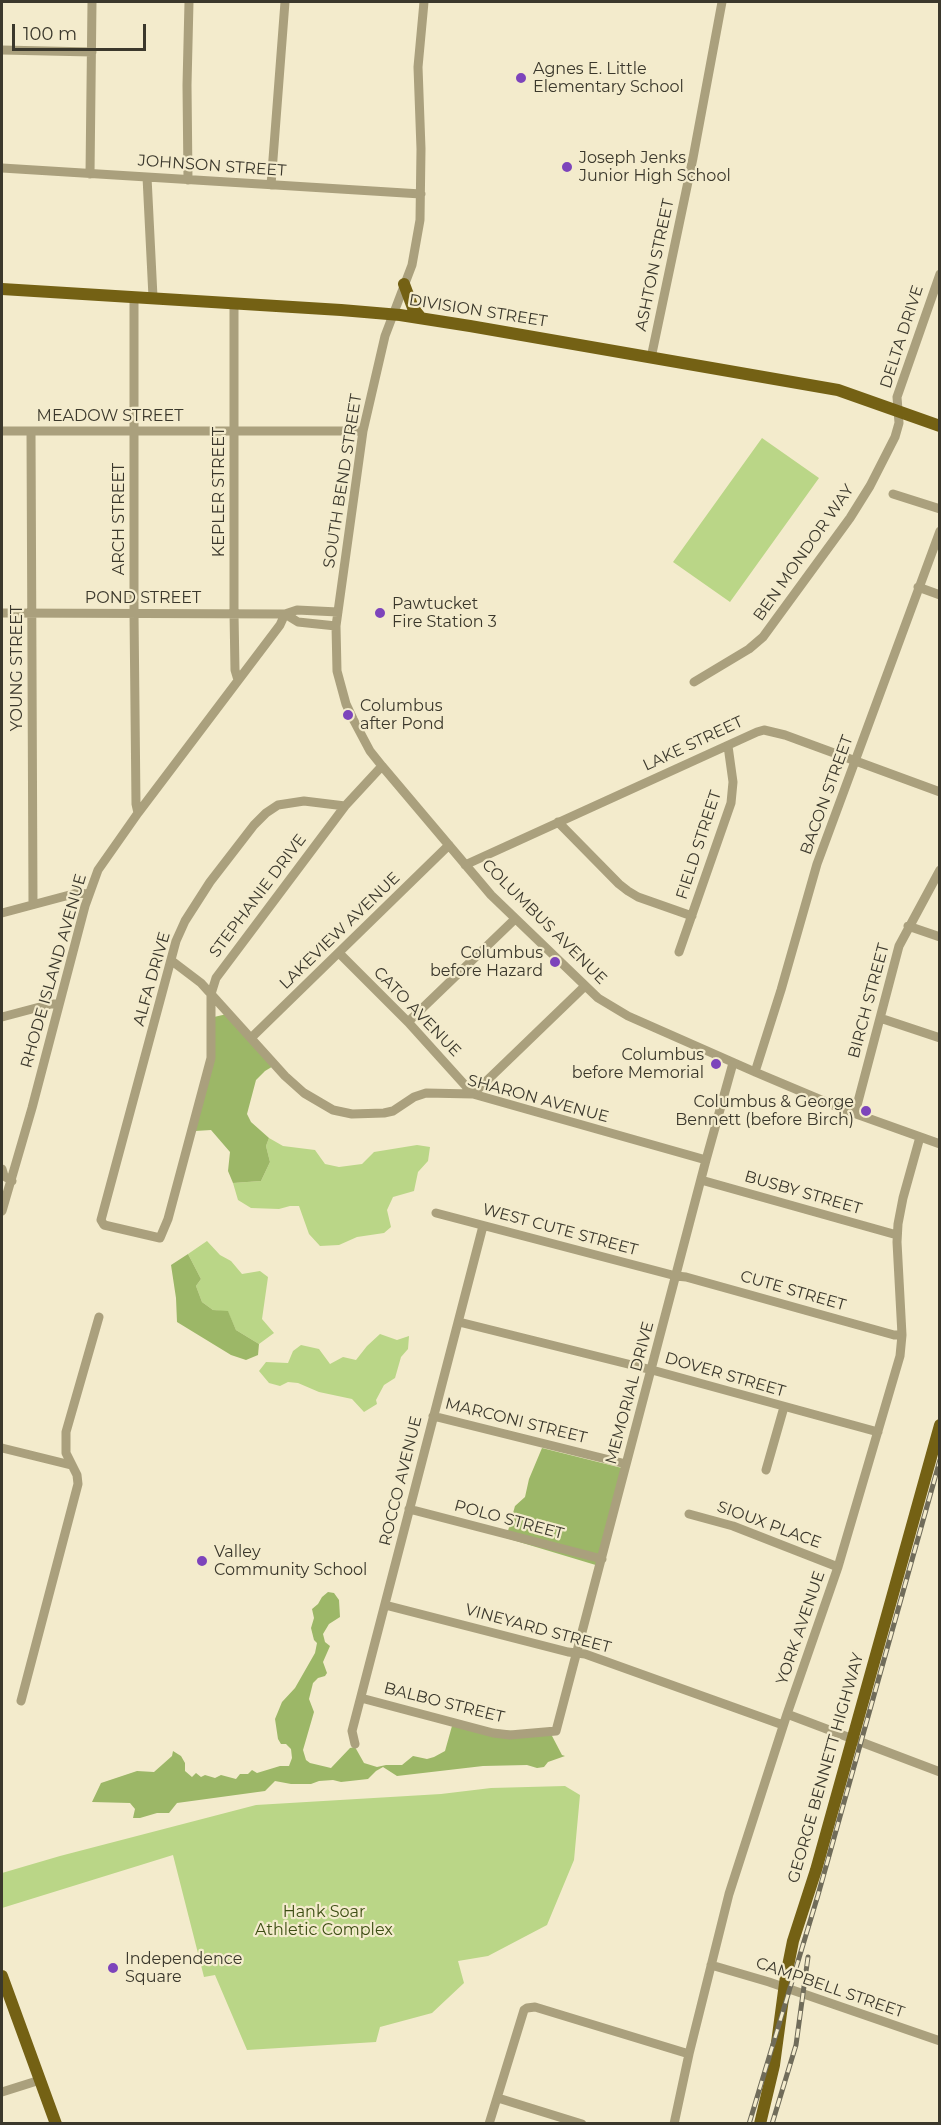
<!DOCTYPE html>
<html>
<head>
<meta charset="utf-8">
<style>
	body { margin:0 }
	#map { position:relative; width:941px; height:2125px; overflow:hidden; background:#f3ebcc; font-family:Montserrat,sans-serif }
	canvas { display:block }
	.frame { position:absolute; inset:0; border:3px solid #3b382c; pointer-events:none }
	.scale { position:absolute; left:12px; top:24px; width:134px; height:27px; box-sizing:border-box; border:3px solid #3b382c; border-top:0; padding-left:8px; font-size:18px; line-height:21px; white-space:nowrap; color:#3b382c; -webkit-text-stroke:4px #f3ebcc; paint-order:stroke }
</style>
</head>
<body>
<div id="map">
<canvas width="941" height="2125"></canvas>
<div class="frame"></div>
<div class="scale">100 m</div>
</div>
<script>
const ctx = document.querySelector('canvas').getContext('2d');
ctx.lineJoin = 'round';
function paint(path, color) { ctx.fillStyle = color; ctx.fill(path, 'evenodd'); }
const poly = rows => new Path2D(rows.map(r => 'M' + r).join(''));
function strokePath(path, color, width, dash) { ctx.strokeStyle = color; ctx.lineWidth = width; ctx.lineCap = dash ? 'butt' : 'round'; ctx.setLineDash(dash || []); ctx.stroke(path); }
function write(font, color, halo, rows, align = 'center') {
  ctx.font = font + ' Montserrat,sans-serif'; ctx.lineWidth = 4.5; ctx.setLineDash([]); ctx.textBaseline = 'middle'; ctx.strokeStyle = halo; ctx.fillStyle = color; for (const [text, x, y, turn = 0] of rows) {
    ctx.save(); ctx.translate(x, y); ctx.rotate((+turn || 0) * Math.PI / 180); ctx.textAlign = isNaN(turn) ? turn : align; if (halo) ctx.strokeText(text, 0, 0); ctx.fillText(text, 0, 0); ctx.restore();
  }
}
const green = poly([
	[762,438,819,478,730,602,673,562],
	[269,1138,283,1146,315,1150,325,1164,339,1167,362,1164,374,1152,417,1145,430,1147,428,1161,418,1172,414,1191,393,1197,387,1210,391,1227,384,1233,357,1237,339,1245,320,1246,309,1234,299,1206,290,1206,279,1209,251,1208,238,1200,233,1183,261,1181,270,1162,266,1146],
	[207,1241,220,1255,231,1261,242,1274,260,1271,268,1277,262,1319,274,1333,259,1344,236,1330,228,1312,213,1310,202,1302,196,1286,201,1279,188,1254],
	[380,1334,397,1340,409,1336,408,1349,401,1357,395,1378,384,1385,376,1400,377,1404,364,1412,352,1399,319,1392,298,1383,288,1382,280,1386,269,1383,259,1371,266,1362,288,1363,293,1351,301,1345,319,1349,330,1364,343,1357,356,1360,367,1346],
	[565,1786,580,1795,574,1860,547,1925,488,1956,458,1961,464,1983,432,2013,380,2027,376,2042,247,2050,215,1975,204,1977,173,1855,2,1908,2,1873,60,1856,256,1805,441,1794,491,1788]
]);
const forest = poly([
	[227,1014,275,1065,265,1071,256,1080,247,1114,251,1122,269,1138,266,1146,270,1162,261,1181,233,1183,228,1171,230,1152,211,1130,195,1131,214,1017],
	[188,1254,201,1279,196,1286,202,1302,213,1310,228,1311,236,1330,259,1344,258,1355,246,1360,231,1355,177,1322,176,1298,171,1265],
	[542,1448,626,1469,599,1566,506,1538,515,1506,525,1497,529,1479],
	[328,1592,334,1593,339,1600,340,1617,329,1624,323,1634,325,1642,330,1646,323,1662,327,1673,325,1676,318,1678,313,1683,309,1699,314,1712,303,1750,306,1760,310,1763,331,1768,350,1748,355,1747,364,1763,377,1767,386,1765,402,1765,413,1756,427,1759,434,1757,445,1751,452,1726,551,1734,562,1755,565,1756,548,1762,544,1767,537,1768,527,1765,483,1766,397,1776,383,1767,376,1771,368,1779,341,1782,333,1780,319,1781,311,1784,291,1784,275,1781,265,1791,177,1803,169,1813,157,1813,140,1818,133,1818,135,1809,130,1803,92,1802,101,1783,137,1771,154,1772,172,1756,173,1751,181,1756,185,1763,185,1771,192,1777,196,1773,201,1777,205,1775,215,1778,221,1775,236,1779,240,1774,248,1774,252,1770,257,1773,280,1766,289,1766,292,1758,291,1749,286,1744,281,1744,278,1739,275,1719,282,1702,295,1688,315,1653,317,1643,314,1640,311,1628,314,1618,312,1609,318,1604,322,1597]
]);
const minor = poly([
	[424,2,418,67,421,149,420,220,412,265,385,336,363,431,336,626,337,671,346,704,353,719,370,751,382,766,491,895,598,998,628,1016,755,1072,845,1110,940,1144],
	[2,50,92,52],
	[2,168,421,194],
	[90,174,92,2],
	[147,177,153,297],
	[188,180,187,85,189,2],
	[271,185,285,2],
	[134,297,134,613,136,804,138,813],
	[234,304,234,613,235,670,238,680],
	[651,358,693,158,722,2],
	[2,431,363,431],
	[31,431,33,904],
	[893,494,940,509],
	[918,587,940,595],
	[2,613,285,614,297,610,338,612],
	[285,614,298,622,336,626],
	[694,682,749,649,763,637,850,518,870,486,895,437,899,423,897,397,940,274],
	[345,806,304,801,278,805,266,813,254,825,210,882,185,921,176,941,101,1220,104,1225,160,1238,168,1219,211,1058,211,994,216,978,345,806,382,766],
	[558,822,619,884,628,891,638,897,692,916],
	[465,865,757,732,764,730,785,735,940,792],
	[2,913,77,893,88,894],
	[908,926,940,937],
	[679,952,731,803,733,782,728,746],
	[339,953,408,1022,473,1094,585,986],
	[172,961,201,983,285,1076,304,1093,333,1110,352,1114,384,1113,393,1111,414,1097,426,1093,473,1094,706,1160],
	[2,1017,51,1004,59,1004],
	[880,1018,940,1038],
	[408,1022,515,919],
	[251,1038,449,845],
	[755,1072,781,990,817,864,940,531],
	[855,1113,899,946,940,870],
	[2,1169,4,1176,12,1181],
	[701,1180,897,1235],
	[2,1211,32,1108,85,906,98,870,138,813,280,625,285,614],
	[436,1213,676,1276,686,1277,894,1335,902,1335],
	[459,1322,652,1370,878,1432],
	[433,1416,626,1464],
	[2,1448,71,1465],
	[766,1470,784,1407],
	[409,1509,602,1559],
	[689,1514,733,1526,838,1567],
	[385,1605,568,1652,585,1654,783,1725],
	[361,1698,493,1733,510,1735,556,1731,706,1160,733,1063],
	[21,1701,78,1484,77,1475,66,1453,66,1432,99,1317],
	[787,1714,940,1772],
	[355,1744,352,1731,483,1226],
	[711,1965,769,1982,940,2041],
	[2,2092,40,2080],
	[498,2098,582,2124],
	[489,2124,524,2010,527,2008,535,2007,689,2054],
	[674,2124,689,2054,729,1894,787,1714,838,1567,900,1356,902,1335,897,1242,898,1224,903,1198,920,1137]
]);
const major = poly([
	[404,284,413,308,421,318],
	[2,289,341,310,400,315,470,326,838,390,940,426],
	[2,1976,56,2124],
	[760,2124,774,2065,786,1976,793,1941,816,1870,940,1425]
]);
const rail = poly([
	[749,2124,818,1895,940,1460],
	[772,2124,796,2045,808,1957]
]);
const markers = [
	[521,78,6,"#7d44bb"],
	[567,167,6,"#7d44bb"],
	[380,613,6,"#7d44bb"],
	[348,715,6,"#7d44bb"],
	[555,962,6,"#7d44bb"],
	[716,1064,6,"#7d44bb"],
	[866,1111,6,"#7d44bb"],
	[202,1561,6,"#7d44bb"],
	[113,1968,6,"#7d44bb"]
];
const poiNames = [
	["Agnes E. Little",533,69],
	["Elementary School",533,87],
	["Joseph Jenks",579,158],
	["Junior High School",579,176],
	["Pawtucket",392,604],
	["Fire Station 3",392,622],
	["Columbus",360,706],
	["after Pond",360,724],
	["Columbus",543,953,"right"],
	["before Hazard",543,971,"right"],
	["Columbus",704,1055,"right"],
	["before Memorial",704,1073,"right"],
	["Columbus & George",854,1102,"right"],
	["Bennett (before Birch)",854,1120,"right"],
	["Valley",214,1552],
	["Community School",214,1570],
	["Independence",125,1959],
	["Square",125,1977]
];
const streetNames = [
	["JOHNSON STREET",212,166,4],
	["ASHTON STREET",655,265,-78],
	["DIVISION STREET",478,311,9],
	["DELTA DRIVE",902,337,-72],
	["MEADOW STREET",110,416],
	["SOUTH BEND STREET",343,481,-81],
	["KEPLER STREET",219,492,-90],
	["ARCH STREET",119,519,-90],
	["BEN MONDOR WAY",804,553,-55],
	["POND STREET",143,598],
	["YOUNG STREET",17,668,-90],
	["LAKE STREET",693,744,-25],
	["BACON STREET",827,795,-70],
	["FIELD STREET",699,845,-72],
	["STEPHANIE DRIVE",258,896,-53],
	["COLUMBUS AVENUE",544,922,45],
	["LAKEVIEW AVENUE",340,931,-44],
	["RHODE ISLAND AVENUE",54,971,-74],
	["ALFA DRIVE",152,979,-74],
	["BIRCH STREET",869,1001,-75],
	["CATO AVENUE",417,1012,46],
	["SHARON AVENUE",538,1099,15],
	["BUSBY STREET",803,1193,16],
	["WEST CUTE STREET",560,1230,15],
	["CUTE STREET",793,1291,16],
	["DOVER STREET",725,1375,16],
	["MEMORIAL DRIVE",630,1393,-75],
	["MARCONI STREET",516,1421,14],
	["ROCCO AVENUE",401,1481,-76],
	["POLO STREET",509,1520,15],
	["SIOUX PLACE",769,1525,20],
	["YORK AVENUE",801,1628,-71],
	["VINEYARD STREET",538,1629,15],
	["BALBO STREET",444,1703,14],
	["GEORGE BENNETT HIGHWAY",826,1768,-74],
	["CAMPBELL STREET",830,1988,19]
];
const parkNames = [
	["Hank Soar",324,1912],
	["Athletic Complex",324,1930]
];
paint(green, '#bad687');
paint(forest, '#9cb767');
strokePath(minor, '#aaa07d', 9);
strokePath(major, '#746114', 12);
strokePath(rail, '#706c5a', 5);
strokePath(rail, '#f3ebcc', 3, [9]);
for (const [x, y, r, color] of markers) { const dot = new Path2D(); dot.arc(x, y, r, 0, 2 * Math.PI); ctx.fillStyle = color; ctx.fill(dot); strokePath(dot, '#f3ebcc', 2); }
write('16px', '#3b382c', '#f3ebcc', poiNames, 'left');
write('16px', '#3b382c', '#f3ebcc', streetNames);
write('16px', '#3d4e14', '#f3ebcc', parkNames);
</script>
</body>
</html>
